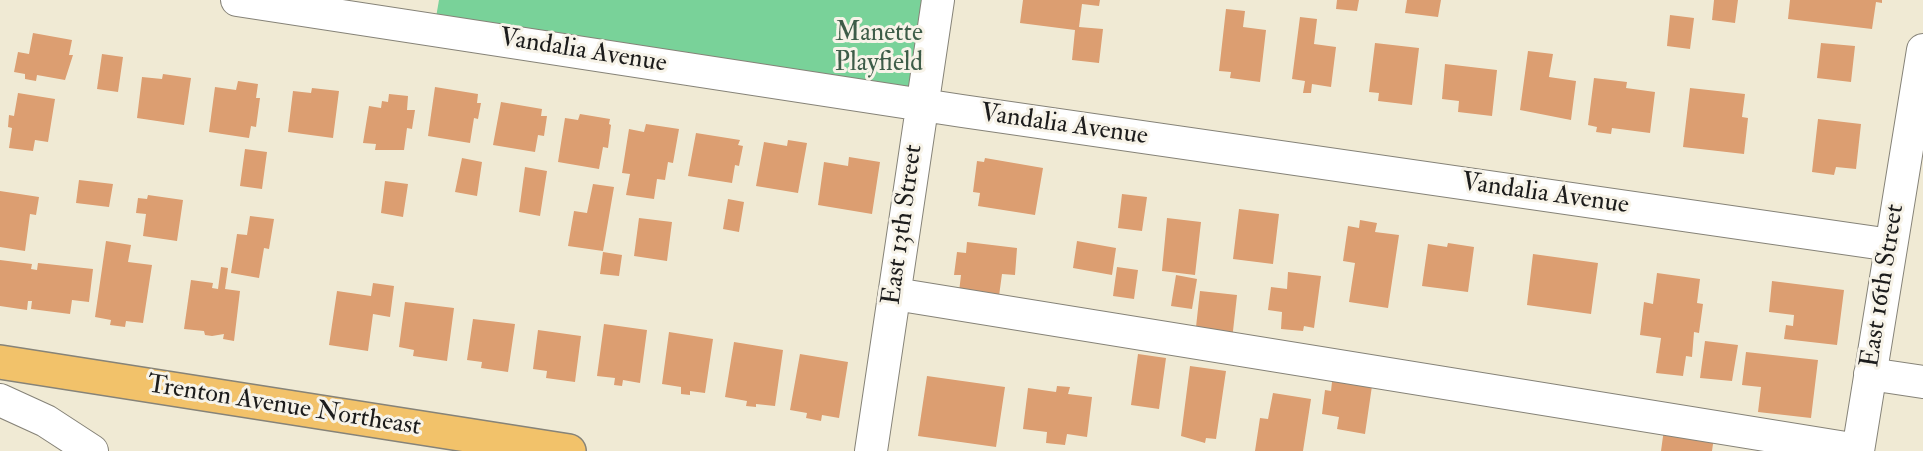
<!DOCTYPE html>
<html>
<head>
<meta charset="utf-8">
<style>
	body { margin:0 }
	canvas { display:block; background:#f0ead4 }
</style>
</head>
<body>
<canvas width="1923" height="451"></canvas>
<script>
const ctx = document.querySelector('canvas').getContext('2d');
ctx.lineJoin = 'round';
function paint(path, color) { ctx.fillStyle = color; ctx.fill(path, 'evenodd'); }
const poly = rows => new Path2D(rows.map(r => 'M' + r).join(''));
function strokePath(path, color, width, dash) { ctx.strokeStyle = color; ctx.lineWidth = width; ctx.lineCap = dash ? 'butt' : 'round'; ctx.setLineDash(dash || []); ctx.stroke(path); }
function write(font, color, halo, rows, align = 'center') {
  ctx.font = font + ' "IM FELL Double Pica",serif'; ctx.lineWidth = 6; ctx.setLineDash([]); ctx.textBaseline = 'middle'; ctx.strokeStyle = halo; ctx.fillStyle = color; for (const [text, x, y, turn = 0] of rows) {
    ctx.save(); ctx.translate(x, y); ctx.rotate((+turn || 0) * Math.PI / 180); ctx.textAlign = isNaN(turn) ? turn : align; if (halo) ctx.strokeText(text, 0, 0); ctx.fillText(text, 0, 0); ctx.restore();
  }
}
const green = poly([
	[439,0,938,0,922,105,434,29]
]);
const building = poly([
	[1023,0,1100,0,1099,6,1082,4,1079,27,1103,29,1099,63,1072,60,1075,30,1020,23],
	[1337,0,1359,0,1357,11,1336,9],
	[1407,0,1441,0,1438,17,1405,13],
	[1714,0,1738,0,1735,23,1712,20],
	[1790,0,1882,0,1882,3,1876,2,1872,29,1788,19],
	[1226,9,1245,11,1243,27,1266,30,1260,82,1230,78,1231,72,1219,71],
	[1670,15,1694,18,1690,49,1667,46],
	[1300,17,1317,19,1314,44,1336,47,1331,87,1312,84,1311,93,1303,93,1305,81,1292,79],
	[33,33,72,40,69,55,73,55,65,80,37,75,36,81,25,79,25,74,14,72,18,52,29,54],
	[1375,43,1419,48,1412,105,1378,101,1379,93,1369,92],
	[1821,43,1855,46,1851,82,1817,78],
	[1528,51,1553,54,1549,77,1576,81,1571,120,1520,110],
	[102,54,123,57,118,92,97,89],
	[1445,64,1497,70,1492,116,1458,112,1459,101,1442,99],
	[163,74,191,78,184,125,137,118,142,77,162,79],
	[1594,78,1627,82,1626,88,1655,92,1650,133,1612,128,1611,134,1596,132,1597,127,1588,125],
	[238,81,258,84,256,98,260,98,256,127,251,126,249,138,209,132,215,87,236,90],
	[435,87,478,94,477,103,481,103,478,119,474,118,470,143,428,136],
	[312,88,339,91,333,138,288,132,293,91,311,93],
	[1690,88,1745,94,1742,117,1748,118,1744,154,1683,147],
	[18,93,55,99,48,142,35,140,33,151,9,148,12,128,8,127,9,115,14,116],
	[389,94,408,96,407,110,415,110,412,129,407,128,404,150,375,150,376,144,363,143,369,106,381,108,382,101,388,102],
	[501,102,542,109,541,116,547,116,544,136,538,135,535,152,493,145],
	[580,114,610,119,609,124,611,125,608,148,603,147,599,169,558,162,565,118,578,120],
	[1818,119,1861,124,1856,169,1836,167,1834,175,1812,172],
	[646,124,679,129,673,163,668,162,665,180,657,179,654,199,626,195,630,174,622,173,629,129,644,132],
	[696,133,740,140,738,145,743,146,739,166,735,165,732,183,688,176],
	[788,140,807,143,798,193,756,186,764,142,787,146],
	[245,149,267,152,262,189,240,186],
	[849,157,880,162,872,214,818,205,824,162,848,166],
	[462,158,482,162,477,196,455,192],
	[985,158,1043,168,1035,215,978,206,980,193,973,192,977,161,984,162],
	[525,167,547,171,540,216,519,212],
	[79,180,113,184,109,207,76,203],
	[385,181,408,184,403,217,381,213],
	[593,184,614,187,603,251,568,246,574,211,587,213],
	[0,191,39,197,36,215,30,214,25,251,0,247],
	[1122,194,1147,197,1142,231,1118,228],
	[148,195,183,200,177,241,143,236,146,214,136,213,138,198,147,199],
	[728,199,744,202,739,232,723,229],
	[1239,209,1279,214,1273,264,1233,259],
	[250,216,274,219,269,249,264,248,259,278,231,273,237,234,247,235],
	[639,218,672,222,667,261,634,256],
	[1167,218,1201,222,1195,275,1162,271],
	[1360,220,1377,223,1375,232,1399,235,1388,308,1349,302,1355,263,1343,261,1348,226,1359,228],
	[106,241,131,245,128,262,152,265,143,323,126,321,125,327,110,325,111,320,95,317],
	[1077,241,1116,248,1112,275,1073,268],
	[967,242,1017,248,1015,275,1002,274,999,296,959,292,961,275,954,275,957,252,966,253],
	[1448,243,1474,247,1468,292,1422,286,1428,244,1447,247],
	[603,252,622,255,619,276,600,274],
	[1533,254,1598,263,1591,314,1527,305],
	[0,260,32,264,31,269,37,270,38,263,93,269,89,302,72,300,70,314,31,309,32,301,28,301,27,310,0,306],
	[221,267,228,268,225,289,240,291,234,341,223,339,224,334,212,336,205,335,204,331,184,329,191,280,213,283,212,288,218,289],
	[1117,267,1138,270,1134,299,1113,296],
	[1288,272,1321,276,1314,328,1304,326,1303,331,1281,329,1282,312,1268,310,1271,287,1287,289],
	[1657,273,1700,279,1697,303,1703,304,1699,333,1694,332,1692,357,1686,356,1683,376,1656,373,1661,338,1640,335,1644,302,1653,304],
	[1176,275,1197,279,1192,309,1171,306],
	[1772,281,1844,290,1837,345,1784,339,1786,325,1793,326,1794,315,1769,312],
	[373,283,394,286,390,317,373,314,368,351,329,345,337,291,371,296],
	[1200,291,1237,295,1232,340,1195,336],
	[405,302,454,308,447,361,413,356,414,350,399,347],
	[473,319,515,324,508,372,481,368,482,362,467,360],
	[604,324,647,330,640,383,623,380,622,386,614,385,615,378,597,376],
	[538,330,581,336,575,382,546,378,547,371,533,369],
	[669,332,713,339,705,393,690,391,690,395,681,394,681,387,662,384],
	[1705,341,1738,345,1732,381,1700,378],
	[734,342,783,350,775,406,756,404,756,407,746,406,747,401,725,397],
	[1746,352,1818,360,1811,418,1758,412,1761,387,1742,385],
	[800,354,848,362,839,418,822,415,821,421,806,418,807,413,790,410],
	[1138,354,1166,358,1159,409,1131,405],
	[1190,366,1226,371,1216,439,1206,438,1205,443,1181,436],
	[1333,373,1373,379,1365,434,1337,429,1339,417,1322,414,1325,390,1331,391],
	[927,376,1005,387,996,447,918,436],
	[1057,386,1070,387,1068,394,1092,397,1087,437,1067,434,1065,445,1046,443,1047,432,1023,429,1028,388,1056,392],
	[1273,393,1311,399,1303,451,1255,451,1260,418,1268,419],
	[1664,429,1714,437,1712,451,1661,451]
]);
const minor = poly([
	[237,0,962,111,1891,245],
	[895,294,1858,450],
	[1870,374,1923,382],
	[0,400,46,421,92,451],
	[871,451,938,0],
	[1858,451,1923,50]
]);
const major = poly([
	[0,362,569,451]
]);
const parkNames = [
	["Manette",879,34],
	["Playfield",879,64]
];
const streetNames = [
	["Vandalia Avenue",583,52,9],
	["Vandalia Avenue",1064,126,8],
	["Vandalia Avenue",1545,195,8],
	["East 13th Street",904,225,-82],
	["East 16th Street",1884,286,-81],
	["Trenton Avenue Northeast",284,407,9]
];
paint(green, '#79d299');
paint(building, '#dc9e71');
strokePath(minor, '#868378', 34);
strokePath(major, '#868378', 36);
strokePath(minor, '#fff', 32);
strokePath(major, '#f2c26a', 33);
write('26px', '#3d5c48', '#f7f3e8', parkNames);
write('26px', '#1c1c1c', '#f7f3e8', streetNames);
</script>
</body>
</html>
